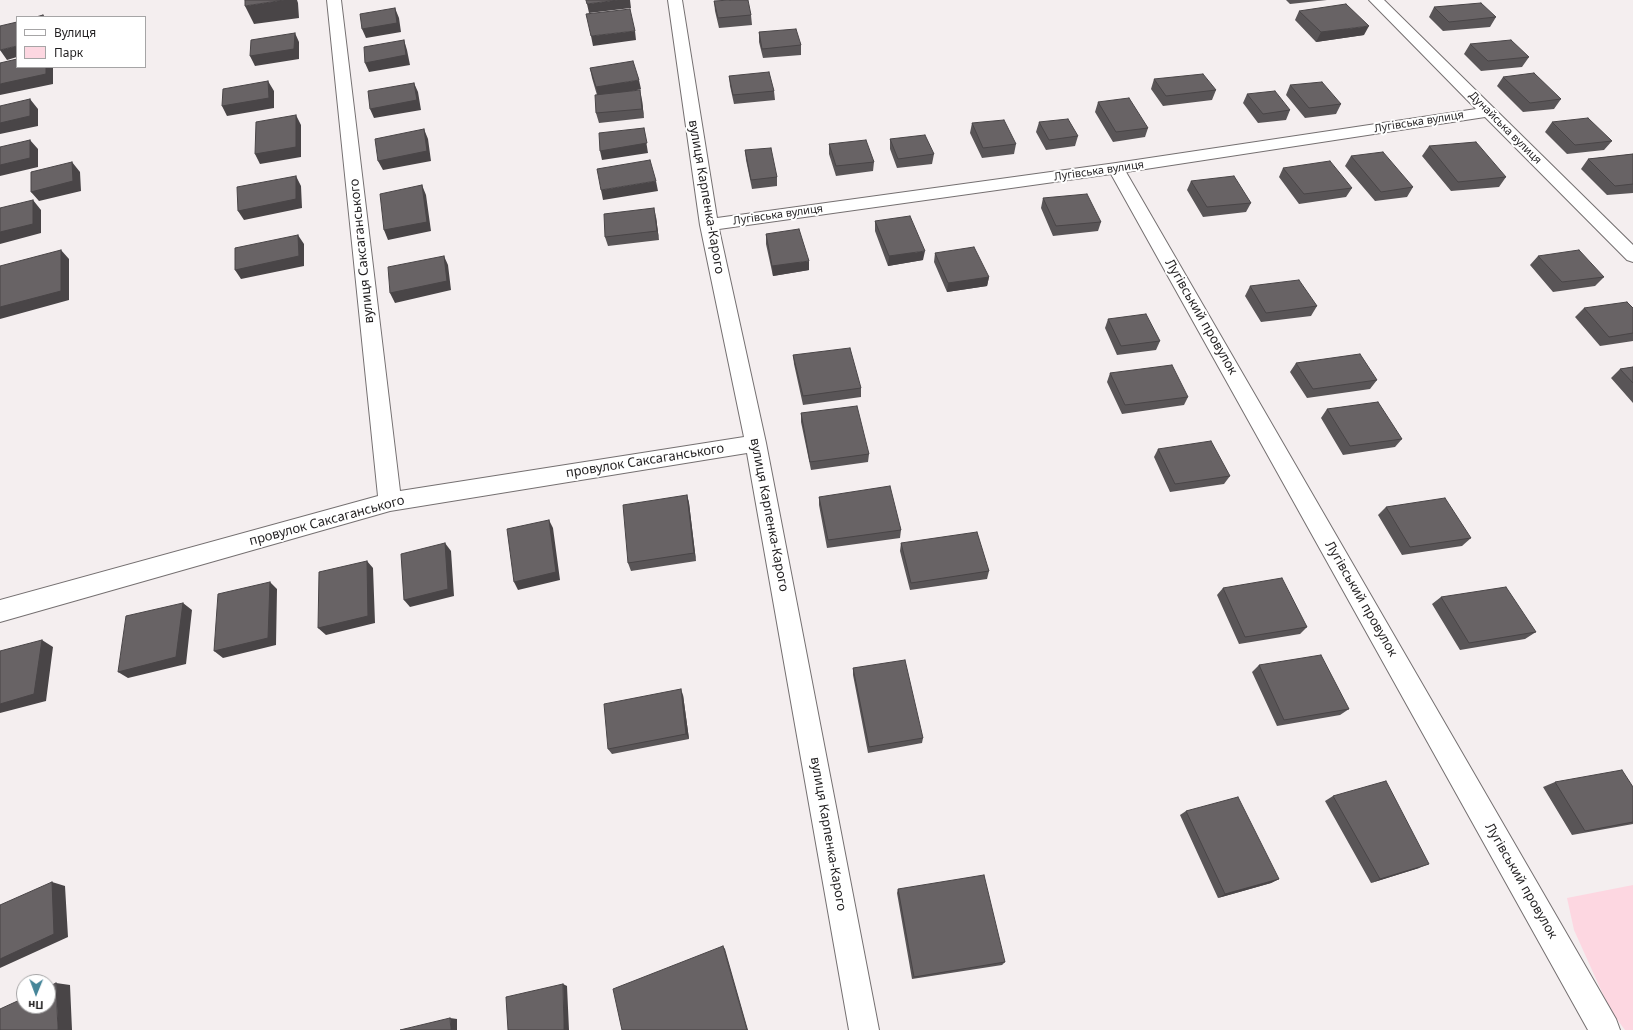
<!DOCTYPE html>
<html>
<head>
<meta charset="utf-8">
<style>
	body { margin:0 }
	#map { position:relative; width:1633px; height:1030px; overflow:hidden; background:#f4eeef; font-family:"Noto Sans",sans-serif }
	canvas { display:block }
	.legend { position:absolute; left:16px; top:16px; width:130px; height:52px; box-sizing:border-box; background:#fff; border:1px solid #a6a5a6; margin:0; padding:5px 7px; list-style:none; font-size:12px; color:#211f20 }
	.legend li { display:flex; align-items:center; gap:8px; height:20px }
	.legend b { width:20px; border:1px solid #a6a5a6 }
	.north { position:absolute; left:16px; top:974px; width:40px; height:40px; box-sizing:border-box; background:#fff; border:1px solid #a6a5a6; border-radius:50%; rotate:181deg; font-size:11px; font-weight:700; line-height:16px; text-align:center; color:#211f20 }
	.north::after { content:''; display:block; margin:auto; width:14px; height:18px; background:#468699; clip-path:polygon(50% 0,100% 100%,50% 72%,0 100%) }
</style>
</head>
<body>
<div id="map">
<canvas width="1633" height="1030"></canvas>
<ul class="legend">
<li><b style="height:5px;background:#fff"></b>Вулиця</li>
<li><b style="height:11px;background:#fdd7e1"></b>Парк</li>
</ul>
<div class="north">Пн</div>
</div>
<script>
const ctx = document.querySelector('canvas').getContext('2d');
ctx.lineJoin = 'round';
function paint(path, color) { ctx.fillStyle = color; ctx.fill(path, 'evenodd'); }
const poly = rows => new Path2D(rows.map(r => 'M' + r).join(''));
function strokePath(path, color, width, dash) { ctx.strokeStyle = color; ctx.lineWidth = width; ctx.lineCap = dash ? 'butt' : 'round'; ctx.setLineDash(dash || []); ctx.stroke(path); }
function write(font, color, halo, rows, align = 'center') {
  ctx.font = font + ' "Noto Sans",sans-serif'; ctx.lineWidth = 4; ctx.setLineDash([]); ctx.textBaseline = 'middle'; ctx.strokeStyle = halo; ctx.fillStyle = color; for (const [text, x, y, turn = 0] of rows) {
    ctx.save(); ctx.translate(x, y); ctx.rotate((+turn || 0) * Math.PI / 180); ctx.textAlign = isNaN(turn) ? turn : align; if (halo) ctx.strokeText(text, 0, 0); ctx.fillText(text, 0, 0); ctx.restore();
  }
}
const green = poly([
	[1633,885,1633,1030,1625,1030,1610,1010,1574,930,1567,898]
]);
const minor = poly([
	[327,0,341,0,400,491,744,437,700,225,668,0,682,0,717,218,1116,163,1476,109,1369,0,1384,0,1633,245,1633,262,1627,260,1485,117,1126,172,1616,1019,1620,1030,1588,1030,1111,174,719,229,766,443,879,1030,849,1030,747,453,390,511,0,622,0,600,378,496,327,0]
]);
const wall = poly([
	[1286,0,1327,0,1290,4],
	[714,1,751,15,752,25,719,28,715,11],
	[1434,7,1496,17,1490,27,1443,31,1429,17],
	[1299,11,1364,35,1316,42,1295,20],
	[759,32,801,45,801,55,763,58,759,42],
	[1470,44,1529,57,1522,67,1481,71,1464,54],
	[590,68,641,89,628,92,642,100,644,118,599,123,596,113,597,95,592,78],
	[729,76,774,91,775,100,734,104,730,86],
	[1503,77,1561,99,1554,109,1523,112,1497,86],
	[1154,79,1216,90,1212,100,1163,106,1151,89],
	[1290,85,1341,104,1336,114,1305,118,1286,95],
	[1247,94,1290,110,1286,120,1258,123,1243,103],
	[1098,102,1148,128,1145,137,1113,142,1095,112],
	[1039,122,1078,136,1075,146,1046,150,1036,132],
	[1552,122,1612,141,1604,150,1567,154,1545,132],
	[972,123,1016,144,1014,154,982,158,970,133],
	[890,139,934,154,932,164,897,168,890,149],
	[829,144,874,162,873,171,836,176,829,154],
	[1429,146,1506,177,1499,187,1451,191,1422,156],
	[745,150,777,177,777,186,752,189,746,160],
	[1633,154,1633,193,1607,195,1581,169,1588,159],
	[1351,156,1413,187,1407,197,1375,201,1345,166],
	[1283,168,1352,188,1346,197,1299,204,1279,177],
	[1191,181,1251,203,1246,212,1203,217,1187,190],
	[1043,198,1101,222,1098,231,1053,236,1041,208],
	[656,217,659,240,608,246,605,237],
	[875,221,923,260,888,266,875,231],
	[766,234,809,270,773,276,766,244],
	[935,253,989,277,987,286,947,292,934,262],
	[1538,256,1604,277,1595,286,1553,292,1530,265],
	[1250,286,1317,306,1311,316,1261,322,1245,296],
	[1584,308,1633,308,1633,341,1600,346,1575,317],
	[1108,319,1160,341,1156,350,1117,355,1105,328],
	[793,355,861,388,861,397,803,405,794,364],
	[1296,363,1377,380,1370,389,1307,398,1290,372],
	[1633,367,1633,403,1611,378,1620,369],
	[1110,373,1188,397,1184,405,1122,414,1107,382],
	[1327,409,1402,439,1395,447,1343,455,1321,418],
	[801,413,869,454,868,462,811,470,801,422],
	[1158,449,1230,476,1224,484,1170,492,1154,457],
	[687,495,689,503,696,561,631,571,628,563],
	[819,497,901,530,900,538,827,548,819,505],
	[1386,507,1471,538,1462,546,1402,555,1378,515],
	[901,543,989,571,987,579,910,590,900,551],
	[1223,588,1307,627,1300,634,1239,644,1217,595],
	[1441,597,1536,632,1525,639,1460,650,1432,604],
	[1259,665,1349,709,1340,715,1277,726,1252,672],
	[853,668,923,738,922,743,868,753,853,675],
	[683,695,689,739,612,754,608,749],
	[1555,782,1633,787,1633,824,1572,835,1543,787],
	[1333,796,1419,868,1371,883,1325,801],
	[1186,811,1279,879,1271,883,1218,898,1180,815],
	[898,889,1005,962,1002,965,912,979,897,893]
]);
const shadedWall = poly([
	[284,0,297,0,298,3,299,18,254,24,245,6],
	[618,0,630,0,631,8,589,13,587,4],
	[395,8,399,18,401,32,366,38,362,29],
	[1369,26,1364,35,1316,42,1321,32],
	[635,31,636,40,593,46,591,36],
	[295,33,299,42,299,59,255,66,250,56],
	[404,40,407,50,410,65,369,72,365,63],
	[17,46,17,57,7,60,0,50],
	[46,67,53,67,53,84,0,95,0,84],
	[639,80,641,89,598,97,596,87],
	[268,81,274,91,274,108,227,116,222,106],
	[414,83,418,92,421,110,374,118,370,109],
	[640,90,642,100,644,118,642,109],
	[30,99,38,109,38,126,0,134,0,123],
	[296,115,301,125,301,157,260,164,255,154],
	[644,128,648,153,602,160,600,151],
	[424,129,428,139,431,161,383,170,378,161],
	[30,140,38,149,38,167,0,176,0,165],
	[72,162,80,172,81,191,39,201,31,192],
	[296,176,301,186,302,208,244,220,238,211],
	[656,181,658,191,603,200,601,190],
	[422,185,426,195,431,231,388,240,384,230],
	[33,200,41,210,41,233,0,244,0,232],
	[654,208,656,217,659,240,657,231],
	[298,235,304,244,304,266,241,279,235,270],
	[61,250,69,259,69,300,0,319,0,307],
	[925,251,923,260,888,266,889,256],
	[444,256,448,265,451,290,395,303,390,293],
	[809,261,809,270,773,276,772,266],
	[989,277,987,286,947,292,948,283],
	[687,495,689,503,696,561,694,553],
	[549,520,553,528,560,580,518,590,514,582],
	[445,543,451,551,454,596,410,607,404,600],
	[367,561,373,568,375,623,326,635,318,628],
	[270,582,277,589,276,645,223,658,214,651],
	[183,603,192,610,186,664,128,678,118,672],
	[42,640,53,647,46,701,0,713,0,704],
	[681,689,683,695,689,739,686,734],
	[1429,864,1419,868,1371,883,1380,879],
	[1279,879,1271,883,1218,898,1225,894],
	[52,882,65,886,68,937,0,968,0,959],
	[723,946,725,949,748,1030,747,1030],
	[56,983,70,985,72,1030,58,1030],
	[563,984,567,986,569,1030,564,1030],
	[450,1018,457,1019,457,1030,451,1030]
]);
const building = poly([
	[245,0,284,0,245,6,245,0],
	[586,0,618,0,587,4,586,0],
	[730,0,748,0,751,15,718,18,714,1,730,0],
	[1481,3,1496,17,1449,22,1434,7,1481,3],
	[1346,4,1369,26,1321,32,1299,11,1346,4],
	[395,8,397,23,362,29,360,14,395,8],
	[630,9,635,31,591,36,586,14,630,9],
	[43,15,44,17,36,17,43,15],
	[17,22,17,46,0,50,0,26,17,22],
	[796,29,801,45,762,49,759,32,796,29],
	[295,33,294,49,250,56,251,40,295,33],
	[404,40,406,55,365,63,364,47,404,40],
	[1511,40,1529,57,1488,61,1470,44,1511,40],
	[17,59,17,67,46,67,46,74,0,84,0,63,17,59],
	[633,61,639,80,596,87,590,68,633,61],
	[769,72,774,91,733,95,729,76,769,72],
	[1534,73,1561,99,1530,103,1503,77,1534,73],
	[1203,74,1216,90,1166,96,1154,79,1203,74],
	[268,81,269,98,222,106,223,89,268,81],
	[1322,82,1341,104,1309,108,1290,85,1322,82],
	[414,83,417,100,370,109,368,91,414,83],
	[640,90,642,109,596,113,595,95,640,90],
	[1275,91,1290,110,1263,114,1247,94,1275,91],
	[1129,98,1148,128,1116,132,1098,102,1129,98],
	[30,99,30,116,0,123,0,106,30,99],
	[296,115,296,147,255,154,256,122,296,115],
	[1588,118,1612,141,1575,145,1552,122,1588,118],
	[1068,119,1078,136,1049,140,1039,122,1068,119],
	[1004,120,1016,144,983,148,972,123,1004,120],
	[644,128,647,143,600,151,599,133,644,128],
	[424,129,427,151,378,161,375,139,424,129],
	[925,135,934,154,898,159,890,139,925,135],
	[30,140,30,158,0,165,0,147,30,140],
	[866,140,874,162,836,166,829,144,866,140],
	[1476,142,1506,177,1458,182,1429,146,1476,142],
	[771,148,777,177,751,180,745,150,771,148],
	[1383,152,1413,187,1381,192,1351,156,1383,152],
	[1633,154,1633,184,1615,186,1588,159,1633,154],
	[650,160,656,181,601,190,597,169,650,160],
	[1330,161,1352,188,1304,194,1283,168,1330,161],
	[72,162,73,181,31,192,31,172,72,162],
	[296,176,296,199,238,211,237,187,296,176],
	[1234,176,1251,203,1207,207,1191,181,1234,176],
	[422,185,427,222,384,230,380,194,422,185],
	[1087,194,1101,222,1056,226,1043,198,1087,194],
	[33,200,33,224,0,232,0,208,33,200],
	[654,208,657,231,605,237,604,214,654,208],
	[910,216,925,251,889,256,875,221,910,216],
	[799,229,809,261,772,266,766,234,799,229],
	[298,235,299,256,235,270,235,248,298,235],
	[974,247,989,277,948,283,935,253,974,247],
	[61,250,61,291,0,307,0,266,61,250],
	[1579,250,1604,277,1562,282,1538,256,1579,250],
	[444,256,447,281,390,293,388,267,444,256],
	[1299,280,1317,306,1266,313,1250,286,1299,280],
	[1627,302,1633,308,1633,333,1609,337,1584,308,1627,302],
	[1146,314,1160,341,1121,346,1108,319,1146,314],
	[850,348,861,388,803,396,793,355,850,348],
	[1360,354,1377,380,1313,389,1296,363,1360,354],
	[1172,365,1188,397,1125,405,1110,373,1172,365],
	[1633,367,1633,383,1620,369,1633,367],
	[1378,402,1402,439,1350,446,1327,409,1378,402],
	[857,406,869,454,810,462,801,413,857,406],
	[1211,441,1230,476,1175,484,1158,449,1211,441],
	[890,486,901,530,828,540,819,497,890,486],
	[687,495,694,553,628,563,623,505,687,495],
	[1445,498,1471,538,1410,547,1386,507,1445,498],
	[549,520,556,572,514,582,507,529,549,520],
	[977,532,989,571,911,583,901,543,977,532],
	[445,543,448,589,404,600,401,554,445,543],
	[367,561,368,616,318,628,319,572,367,561],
	[1282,578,1307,627,1245,637,1223,588,1282,578],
	[270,582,268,638,214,651,218,594,270,582],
	[1506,587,1536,632,1469,643,1441,597,1506,587],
	[183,603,176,657,118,672,126,616,183,603],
	[42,640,34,694,0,704,0,651,42,640],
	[1321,655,1349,709,1284,720,1259,665,1321,655],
	[905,660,923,738,869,747,853,668,905,660],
	[681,689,686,734,608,749,604,704,681,689],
	[1622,770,1633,787,1633,822,1585,831,1555,782,1622,770],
	[1386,781,1429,864,1380,879,1333,796,1386,781],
	[1238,797,1279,879,1225,894,1186,811,1238,797],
	[984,875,1005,962,914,977,898,889,984,875],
	[52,882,54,934,0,959,0,905,52,882],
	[723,946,747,1030,622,1030,613,989,723,946],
	[56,983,58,1030,0,1030,0,1009,24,998,24,1006,48,1006,48,987,56,983],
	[563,984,564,1030,508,1030,506,997,563,984],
	[450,1018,451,1030,400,1030,450,1018]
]);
const farStreetnames = [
	["Лугівська вулиця",1419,122,-9],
	["Дунайська вулиця",1505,128,45],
	["Лугівська вулиця",1099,171,-8],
	["Лугівська вулиця",778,215,-8]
];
const streetNames = [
	["вулиця Карпенка-Карого",706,197,80],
	["вулиця Саксаганського",362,251,-96],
	["Лугівський провулок",1201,317,60],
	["провулок Саксаганського",645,461,-9],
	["вулиця Карпенка-Карого",769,515,79],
	["провулок Саксаганського",327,521,-15],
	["Лугівський провулок",1361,599,60],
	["вулиця Карпенка-Карого",828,834,80],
	["Лугівський провулок",1521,881,60]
];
paint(green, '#fdd7e1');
strokePath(minor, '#757071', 2);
paint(minor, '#fff');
paint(wall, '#595557');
paint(shadedWall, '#494547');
paint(building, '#686365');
strokePath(building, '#494547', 1);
write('11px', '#211f20', '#fff', farStreetnames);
write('13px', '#211f20', '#fff', streetNames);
</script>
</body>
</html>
